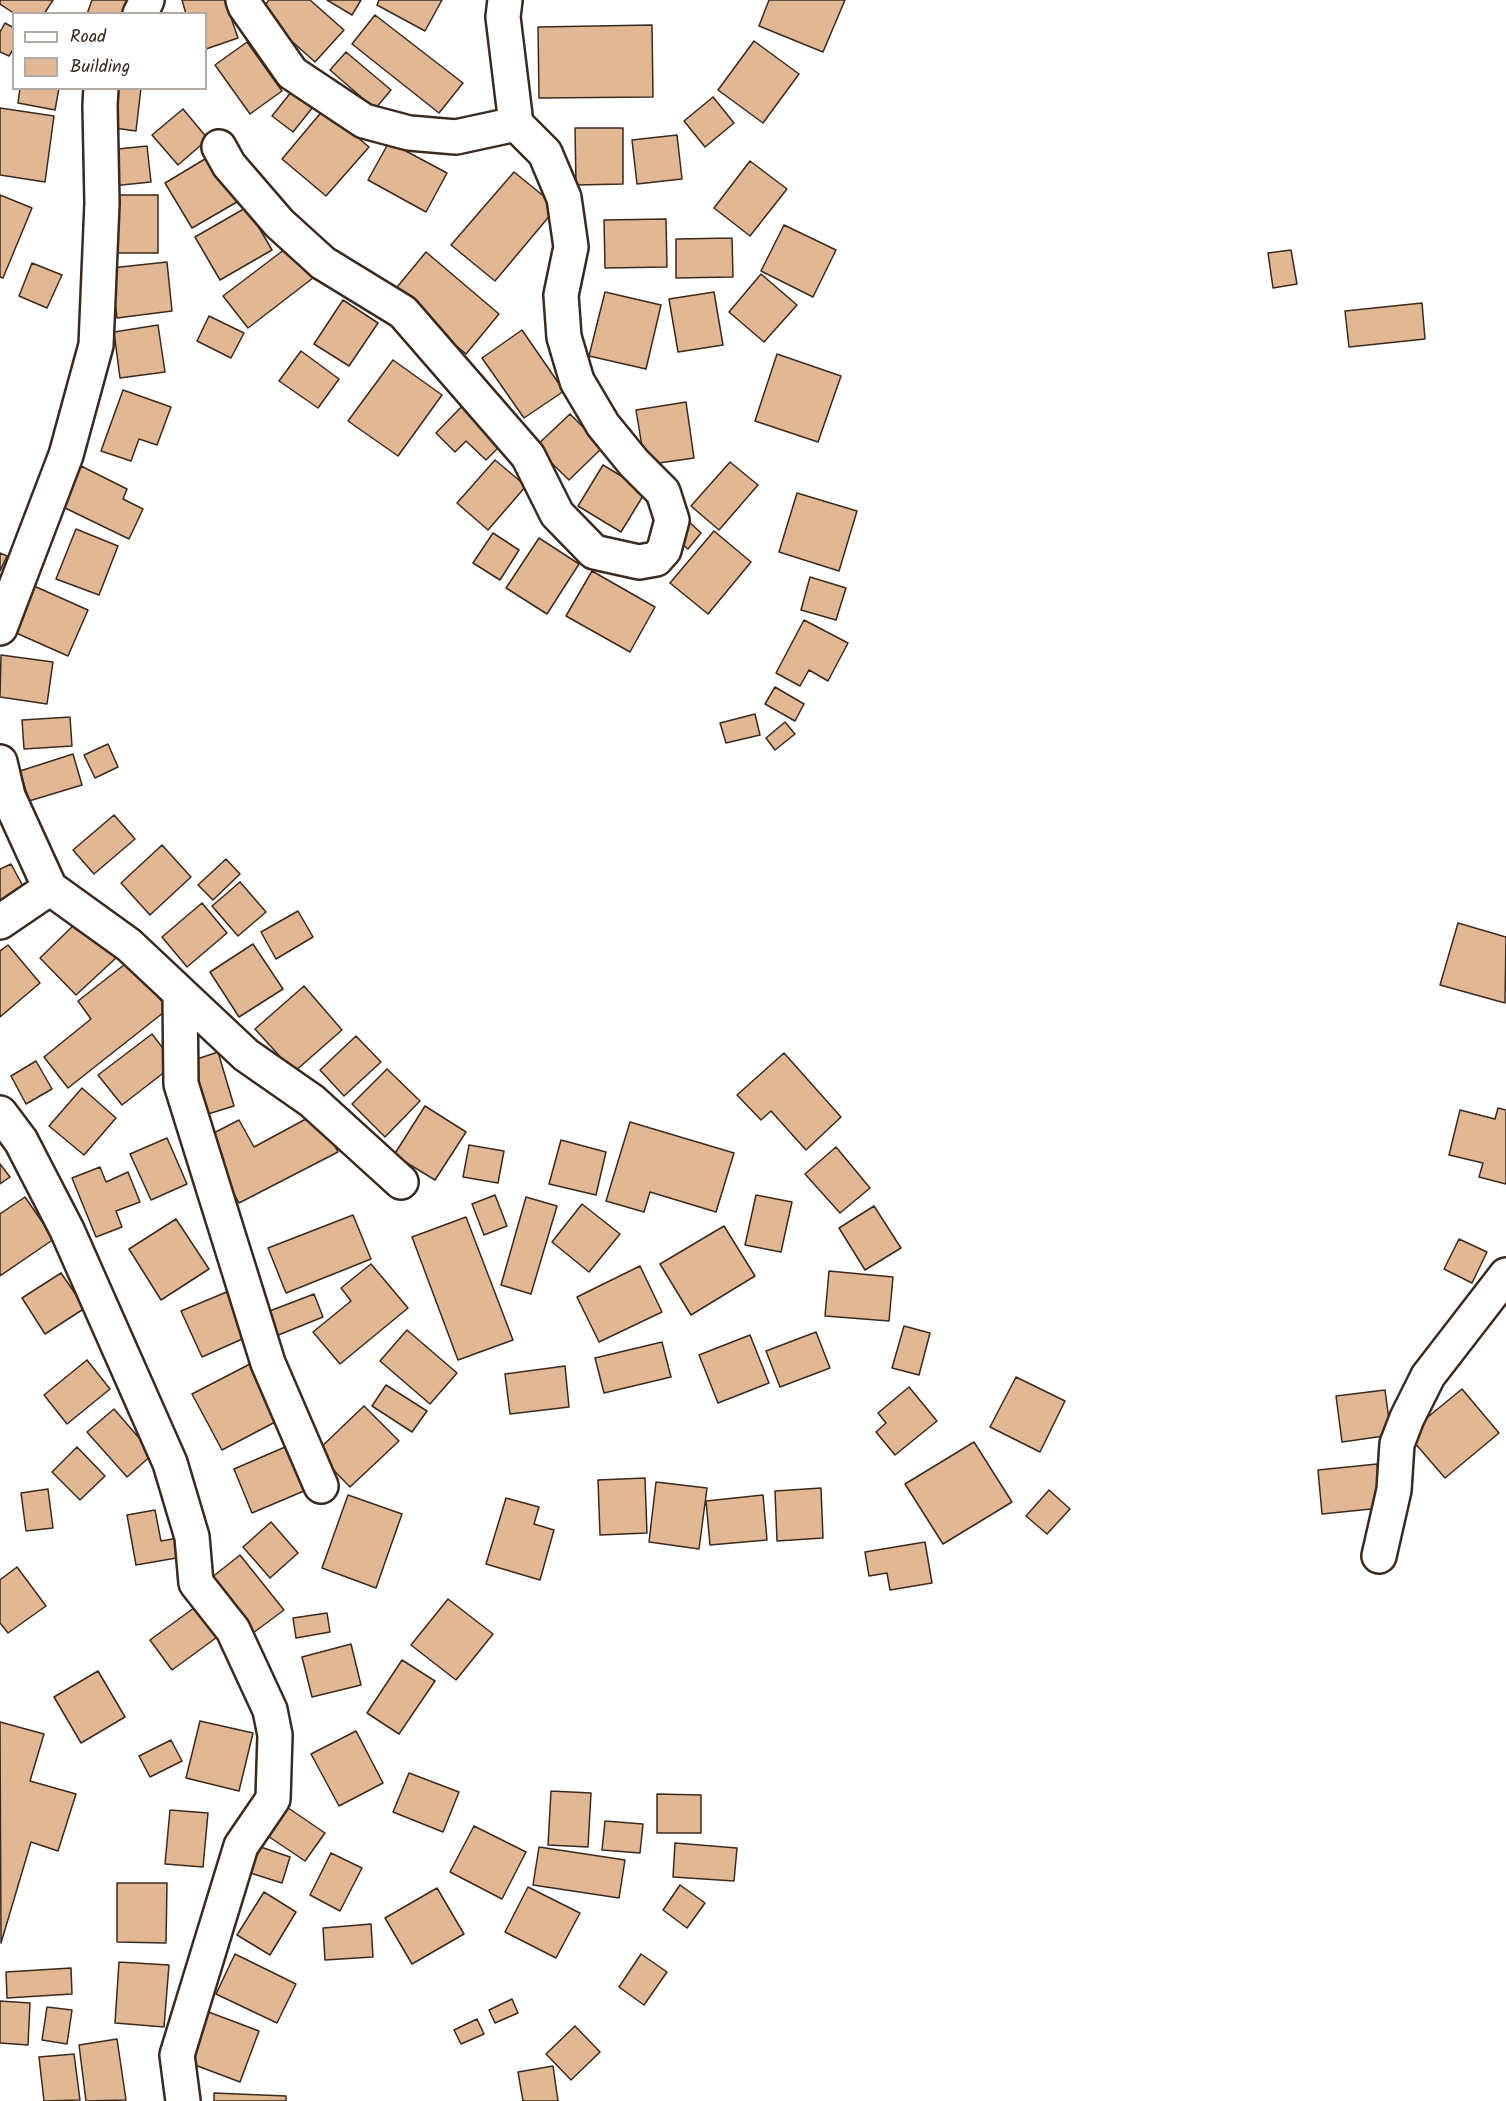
<!DOCTYPE html>
<html>
<head>
<meta charset="utf-8">
<style>
	body { margin:0 }
	#map { position:relative; width:1506px; height:2101px; overflow:hidden; background:#fff; font-family:Kalam,sans-serif }
	canvas { display:block }
	.legend { position:absolute; left:12px; top:12px; width:195px; height:78px; box-sizing:border-box; background:#fff; border:2px solid #b1aaa5; margin:0; padding:8px 10px; list-style:none; font-size:18px; color:#3b2a1e }
	.legend li { display:flex; align-items:center; gap:12px; height:30px }
	.legend b { width:30px; border:2px solid #b1aaa5 }
</style>
</head>
<body>
<div id="map">
<canvas width="1506" height="2101"></canvas>
<ul class="legend">
<li><b style="height:8px;background:#fff"></b>Road</li>
<li><b style="height:16px;background:#e2b793"></b>Building</li>
</ul>
</div>
<script>
const ctx = document.querySelector('canvas').getContext('2d');
ctx.lineJoin = 'round';
function paint(path, color) { ctx.fillStyle = color; ctx.fill(path, 'evenodd'); }
const poly = rows => new Path2D(rows.map(r => 'M' + r).join(''));
function strokePath(path, color, width, dash) { ctx.strokeStyle = color; ctx.lineWidth = width; ctx.lineCap = dash ? 'butt' : 'round'; ctx.setLineDash(dash || []); ctx.stroke(path); }
const building = poly([
	[0,0,53,0,44,14,15,14,0,4,0,0],
	[92,0,133,0,129,14,87,14,92,0],
	[182,0,225,0,238,38,206,49,206,14,186,14,182,0],
	[269,0,310,0,344,30,315,62,259,12,269,0],
	[327,0,361,0,352,15,327,0],
	[379,0,442,0,425,31,377,5,379,0],
	[769,0,845,0,823,52,759,26,769,0],
	[375,15,463,83,439,113,352,44,375,15],
	[5,23,14,28,14,48,9,56,0,52,0,32,5,23],
	[652,25,653,97,539,98,538,27,652,25],
	[754,41,799,74,763,123,718,90,754,41],
	[247,42,282,91,250,114,215,65,247,42],
	[346,52,391,90,375,109,330,70,346,52],
	[20,88,59,88,55,110,18,103,20,88],
	[112,88,141,88,136,131,107,127,112,88],
	[292,91,313,107,293,132,272,116,292,91],
	[713,97,734,123,705,147,684,121,713,97],
	[0,108,54,116,45,182,0,175,0,108],
	[183,109,208,139,178,165,152,135,183,109],
	[324,109,369,147,326,196,282,159,324,109],
	[575,128,623,128,623,184,576,185,575,128],
	[677,135,682,179,637,184,632,140,677,135],
	[389,142,447,173,426,212,368,180,389,142],
	[147,146,151,182,112,186,108,150,147,146],
	[210,156,237,202,192,228,165,183,210,156],
	[750,161,787,189,750,236,714,208,750,161],
	[514,172,557,207,495,281,451,245,514,172],
	[0,195,32,208,3,278,0,277,0,195],
	[111,195,158,195,158,253,110,253,111,195],
	[247,207,272,250,220,280,195,237,247,207],
	[666,219,667,267,605,268,604,220,666,219],
	[784,225,836,250,813,297,761,271,784,225],
	[732,238,733,277,676,278,676,239,732,238],
	[289,246,313,278,248,328,223,296,289,246],
	[1291,250,1297,284,1273,288,1268,253,1291,250],
	[426,252,499,314,466,354,393,292,426,252],
	[167,262,172,311,117,318,111,268,167,262],
	[32,263,62,275,47,308,19,296,32,263],
	[761,274,797,305,764,342,729,312,761,274],
	[605,292,661,305,646,369,589,356,605,292],
	[714,292,723,345,678,352,669,299,714,292],
	[343,300,378,323,349,366,314,344,343,300],
	[1422,303,1425,339,1349,347,1345,311,1422,303],
	[209,316,244,333,231,358,197,341,209,316],
	[158,325,165,372,120,378,114,332,158,325],
	[522,330,564,391,524,418,482,358,522,330],
	[301,351,339,379,318,408,279,381,301,351],
	[777,354,841,376,818,442,755,421,777,354],
	[393,360,442,395,398,456,348,421,393,360],
	[123,390,171,407,157,445,139,439,131,461,101,451,123,390],
	[467,401,507,439,486,460,466,441,455,452,436,433,467,401],
	[686,402,694,458,645,465,636,410,686,402],
	[570,414,603,447,569,480,535,447,570,414],
	[495,460,526,486,488,530,457,503,495,460],
	[730,462,758,485,719,530,691,506,730,462],
	[603,465,646,491,621,532,578,506,603,465],
	[81,466,127,489,123,499,143,509,129,539,61,506,81,466],
	[797,493,857,511,839,571,779,552,797,493],
	[685,518,701,533,688,549,671,534,685,518],
	[76,529,118,546,99,595,56,579,76,529],
	[714,531,751,562,708,614,670,583,714,531],
	[493,533,519,550,500,580,473,563,493,533],
	[539,538,579,564,547,614,506,588,539,538],
	[0,553,7,556,0,571,0,553],
	[592,571,655,607,630,652,566,616,592,571],
	[810,577,846,588,836,620,801,610,810,577],
	[34,586,88,610,68,656,14,632,34,586],
	[804,620,848,643,828,681,809,670,800,686,776,673,804,620],
	[1,655,53,662,47,704,0,697,1,655],
	[775,687,804,704,795,721,765,704,775,687],
	[755,714,760,735,726,743,720,723,755,714],
	[70,717,72,746,24,749,22,720,70,717],
	[785,722,795,734,775,750,766,738,785,722],
	[108,744,118,767,95,778,84,755,108,744],
	[73,754,82,785,29,801,20,771,73,754],
	[114,815,135,839,94,874,73,850,114,815],
	[162,845,191,877,150,915,121,883,162,845],
	[226,859,240,874,213,900,198,885,226,859],
	[11,864,24,888,0,900,0,869,11,864],
	[240,882,266,912,238,936,212,906,240,882],
	[202,903,227,933,187,967,162,937,202,903],
	[298,911,313,937,276,959,261,932,298,911],
	[80,919,117,957,76,995,40,958,80,919],
	[1458,923,1506,937,1505,1003,1440,985,1458,923],
	[253,944,283,989,239,1017,210,972,253,944],
	[8,945,40,983,0,1017,0,951,8,945],
	[129,961,168,1009,68,1088,44,1057,91,1019,78,1001,129,961],
	[304,986,342,1030,294,1072,255,1029,304,986],
	[152,1034,175,1064,122,1105,98,1075,152,1034],
	[356,1036,381,1062,344,1096,320,1070,356,1036],
	[218,1052,234,1106,208,1114,191,1061,218,1052],
	[784,1053,841,1117,806,1150,771,1111,761,1120,737,1095,784,1053],
	[36,1061,52,1089,26,1104,11,1076,36,1061],
	[387,1069,420,1101,385,1137,352,1104,387,1069],
	[82,1088,116,1118,84,1155,49,1126,82,1088],
	[425,1106,466,1132,435,1180,394,1155,425,1106],
	[1498,1108,1506,1110,1506,1184,1479,1177,1483,1163,1449,1155,1460,1110,1495,1119,1498,1108],
	[317,1113,338,1152,239,1203,204,1138,239,1120,254,1147,317,1113],
	[630,1122,734,1153,716,1212,650,1192,644,1212,606,1201,630,1122],
	[167,1138,187,1184,151,1200,130,1154,167,1138],
	[561,1140,606,1152,596,1195,549,1184,561,1140],
	[469,1145,504,1151,498,1183,463,1177,469,1145],
	[836,1147,870,1188,840,1213,805,1174,836,1147],
	[0,1164,10,1177,0,1184,0,1164],
	[100,1167,106,1182,128,1172,140,1202,116,1211,122,1227,96,1237,72,1178,100,1167],
	[495,1195,507,1226,484,1235,472,1204,495,1195],
	[756,1195,792,1202,781,1252,745,1245,756,1195],
	[25,1197,54,1239,0,1276,0,1214,25,1197],
	[526,1197,557,1206,531,1294,501,1285,526,1197],
	[582,1204,620,1234,589,1272,552,1242,582,1204],
	[874,1206,901,1248,865,1270,839,1228,874,1206],
	[353,1215,371,1259,286,1293,268,1248,353,1215],
	[466,1217,513,1340,458,1360,412,1237,466,1217],
	[176,1219,209,1269,161,1300,129,1249,176,1219],
	[724,1226,755,1276,691,1315,660,1264,724,1226],
	[1459,1239,1487,1252,1472,1283,1444,1269,1459,1239],
	[371,1264,408,1308,340,1364,313,1332,351,1301,341,1288,371,1264],
	[640,1266,662,1312,599,1342,577,1297,640,1266],
	[829,1271,893,1277,889,1321,825,1316,829,1271],
	[61,1273,85,1308,45,1334,22,1298,61,1273],
	[229,1291,249,1336,202,1357,181,1311,229,1291],
	[314,1294,323,1317,276,1336,267,1312,314,1294],
	[904,1326,930,1333,919,1375,892,1368,904,1326],
	[407,1330,457,1373,430,1404,380,1361,407,1330],
	[816,1332,830,1368,780,1387,766,1351,816,1332],
	[750,1335,769,1383,718,1403,699,1355,750,1335],
	[662,1342,671,1377,604,1393,595,1358,662,1342],
	[87,1360,110,1389,67,1424,44,1395,87,1360],
	[250,1364,279,1420,222,1450,192,1394,250,1364],
	[565,1366,569,1407,510,1414,505,1374,565,1366],
	[1016,1377,1065,1401,1040,1452,990,1427,1016,1377],
	[386,1385,427,1411,412,1432,372,1406,386,1385],
	[909,1387,937,1421,895,1455,876,1432,886,1423,878,1413,909,1387],
	[1462,1389,1499,1433,1445,1478,1407,1434,1462,1389],
	[1385,1390,1391,1435,1342,1442,1336,1396,1385,1390],
	[364,1406,399,1441,350,1487,316,1452,364,1406],
	[114,1409,153,1454,127,1477,87,1432,114,1409],
	[974,1442,1012,1502,943,1544,905,1484,974,1442],
	[292,1444,311,1488,252,1513,234,1469,292,1444],
	[77,1447,105,1476,80,1500,52,1472,77,1447],
	[1377,1464,1381,1508,1322,1514,1318,1470,1377,1464],
	[645,1478,647,1533,600,1535,598,1480,645,1478],
	[656,1482,707,1488,699,1549,649,1542,656,1482],
	[821,1488,823,1538,777,1541,775,1491,821,1488],
	[48,1489,53,1528,26,1531,21,1493,48,1489],
	[1049,1490,1070,1509,1047,1534,1026,1516,1049,1490],
	[348,1495,402,1514,376,1588,322,1568,348,1495],
	[763,1495,767,1540,710,1545,706,1501,763,1495],
	[506,1498,539,1507,534,1524,554,1530,540,1580,486,1564,506,1498],
	[155,1510,161,1541,184,1537,188,1556,136,1565,127,1515,155,1510],
	[271,1522,298,1553,270,1578,243,1547,271,1522],
	[925,1542,932,1583,890,1590,887,1573,869,1576,865,1552,925,1542],
	[240,1555,284,1610,249,1636,206,1582,240,1555],
	[17,1567,46,1606,8,1633,0,1623,0,1580,17,1567],
	[448,1599,493,1634,456,1680,411,1645,448,1599],
	[198,1605,220,1635,172,1670,150,1640,198,1605],
	[327,1613,330,1632,296,1638,293,1618,327,1613],
	[351,1644,361,1685,312,1697,302,1657,351,1644],
	[402,1660,435,1681,399,1734,367,1713,402,1660],
	[98,1671,125,1717,81,1743,54,1697,98,1671],
	[200,1721,253,1733,239,1791,186,1778,200,1721],
	[0,1722,44,1734,30,1781,76,1794,58,1851,31,1842,1,1943,0,1722],
	[356,1731,383,1783,339,1806,311,1754,356,1731],
	[171,1740,182,1761,150,1777,139,1756,171,1740],
	[409,1773,459,1792,443,1832,393,1812,409,1773],
	[551,1791,591,1793,588,1847,548,1845,551,1791],
	[657,1794,701,1795,701,1833,657,1833,657,1794],
	[278,1801,325,1833,305,1861,259,1830,278,1801],
	[170,1810,208,1813,203,1867,165,1864,170,1810],
	[605,1821,643,1824,640,1853,602,1850,605,1821],
	[474,1826,526,1852,502,1899,450,1872,474,1826],
	[675,1843,737,1848,734,1881,673,1877,675,1843],
	[252,1844,290,1857,282,1883,244,1871,252,1844],
	[539,1847,625,1860,619,1898,533,1885,539,1847],
	[331,1853,362,1868,340,1911,310,1895,331,1853],
	[117,1883,167,1883,166,1943,117,1942,117,1883],
	[680,1885,705,1903,687,1928,663,1910,680,1885],
	[528,1887,580,1913,556,1958,505,1932,528,1887],
	[437,1888,464,1934,412,1964,385,1918,437,1888],
	[264,1892,296,1912,270,1955,237,1935,264,1892],
	[371,1924,373,1957,325,1960,323,1928,371,1924],
	[235,1954,296,1984,277,2023,216,1994,235,1954],
	[641,1954,667,1972,644,2005,619,1987,641,1954],
	[119,1962,169,1965,164,2027,115,2023,119,1962],
	[71,1968,72,1994,7,1998,6,1972,71,1968],
	[512,1999,518,2013,495,2023,489,2010,512,1999],
	[0,2001,30,2003,28,2045,0,2043,0,2001],
	[47,2007,72,2010,67,2044,42,2040,47,2007],
	[206,2011,259,2031,240,2082,187,2062,206,2011],
	[477,2019,484,2034,461,2044,454,2030,477,2019],
	[575,2026,600,2052,571,2080,546,2054,575,2026],
	[117,2039,126,2100,86,2101,79,2045,117,2039],
	[74,2054,80,2100,44,2101,39,2057,74,2054],
	[553,2066,558,2101,523,2101,518,2072,553,2066],
	[214,2093,286,2096,286,2101,214,2101,214,2093]
]);
const minor = poly([
	[243,0,245,6,292,73,364,121,409,133,456,137,516,124],
	[140,14,147,0],
	[219,147,229,165,279,223,323,263,403,312,528,456,557,514,594,552,639,562,656,559,664,550,672,520,663,492,634,463,603,425,577,381,564,337,561,295,571,247,564,198,545,153,516,124,503,17,505,0],
	[0,628,66,455,96,345,102,203,100,105,101,88],
	[0,762,8,796,50,888,129,945,246,1055,312,1101,401,1182],
	[0,922,50,888],
	[180,993,181,1084,268,1363,321,1486],
	[0,1113,21,1141,67,1230,170,1463,192,1537,196,1583,233,1630,270,1710,275,1735,273,1799,241,1846,177,2055,183,2101],
	[1379,1556,1394,1490,1397,1444,1407,1418,1428,1376,1506,1275]
]);
paint(building, '#e2b793');
strokePath(building, '#3b2a1e', 1.5);
strokePath(minor, '#3b2a1e', 38);
strokePath(minor, '#fff', 33);
</script>
</body>
</html>
